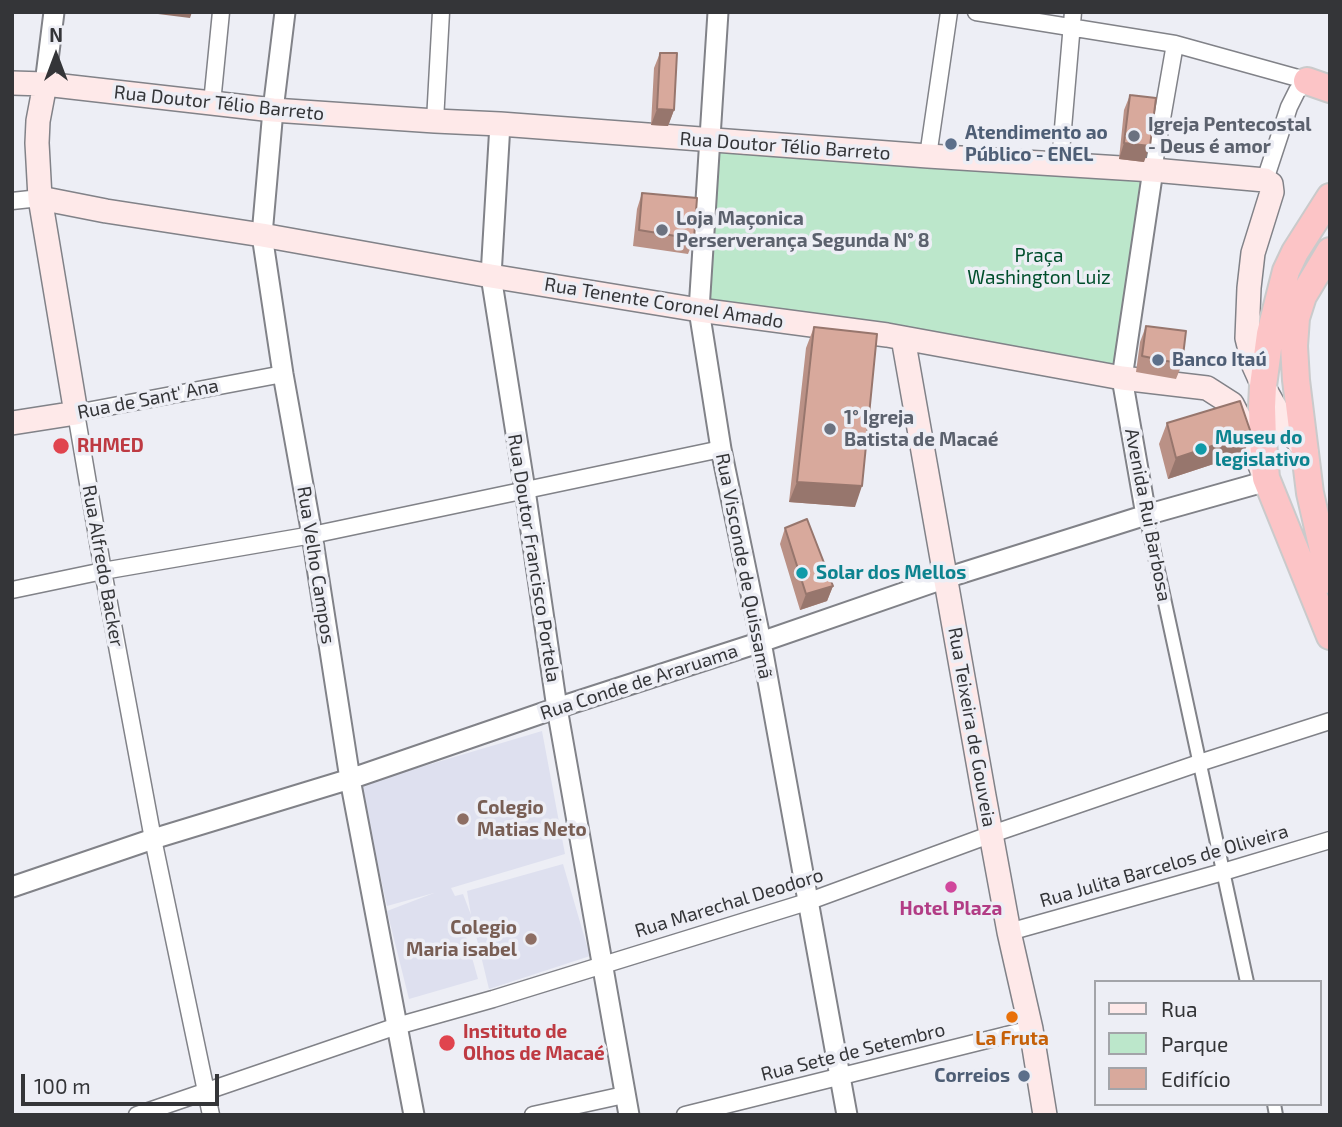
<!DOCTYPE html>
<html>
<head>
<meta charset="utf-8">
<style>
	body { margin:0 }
	#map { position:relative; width:1342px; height:1127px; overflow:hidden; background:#edeef5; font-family:"Exo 2",sans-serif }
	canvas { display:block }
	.frame { position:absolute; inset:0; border:14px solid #343538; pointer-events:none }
	.legend { position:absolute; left:1094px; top:980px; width:228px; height:126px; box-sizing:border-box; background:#edeef5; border:2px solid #a3a4a9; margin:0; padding:9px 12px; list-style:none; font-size:21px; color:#343538 }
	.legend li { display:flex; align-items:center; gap:14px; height:35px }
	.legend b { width:35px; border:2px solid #a3a4a9 }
	.north { position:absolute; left:21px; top:21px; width:70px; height:70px; -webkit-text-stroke:5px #edeef5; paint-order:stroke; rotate:0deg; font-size:19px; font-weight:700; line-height:28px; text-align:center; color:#343538 }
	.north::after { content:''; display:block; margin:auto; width:24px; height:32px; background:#343538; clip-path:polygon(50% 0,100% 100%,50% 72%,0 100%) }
	.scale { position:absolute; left:21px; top:1074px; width:198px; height:32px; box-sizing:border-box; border:4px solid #343538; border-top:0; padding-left:9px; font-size:21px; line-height:24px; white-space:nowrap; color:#343538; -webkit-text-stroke:5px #edeef5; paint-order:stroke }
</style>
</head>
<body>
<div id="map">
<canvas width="1342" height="1127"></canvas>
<div class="frame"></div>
<ul class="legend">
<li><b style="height:9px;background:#fee9e9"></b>Rua</li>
<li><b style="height:19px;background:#bce7cb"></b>Parque</li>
<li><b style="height:19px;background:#d8a99c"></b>Edifício</li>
</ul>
<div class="north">N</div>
<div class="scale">100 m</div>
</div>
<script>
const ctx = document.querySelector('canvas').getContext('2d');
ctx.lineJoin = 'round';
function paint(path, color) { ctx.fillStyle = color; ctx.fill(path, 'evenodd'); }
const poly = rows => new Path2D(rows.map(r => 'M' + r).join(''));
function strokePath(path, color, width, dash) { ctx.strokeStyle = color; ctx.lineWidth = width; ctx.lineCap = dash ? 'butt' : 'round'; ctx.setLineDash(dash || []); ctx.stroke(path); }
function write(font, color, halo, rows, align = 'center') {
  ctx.font = font + ' "Exo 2",sans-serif'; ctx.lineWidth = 7; ctx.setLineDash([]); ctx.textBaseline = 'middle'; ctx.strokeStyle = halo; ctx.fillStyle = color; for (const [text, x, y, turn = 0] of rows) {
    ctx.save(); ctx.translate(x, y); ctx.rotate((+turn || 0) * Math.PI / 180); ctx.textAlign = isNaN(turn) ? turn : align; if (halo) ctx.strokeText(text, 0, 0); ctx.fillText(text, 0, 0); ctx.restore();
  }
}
const built = poly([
	[542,731,565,854,451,888,455,896,463,894,471,915,467,891,563,864,590,956,489,989,473,923,464,929,478,979,409,999,387,911,434,893,387,906,360,785]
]);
const green = poly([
	[719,153,1143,179,1120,375,709,304]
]);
const pedestrian = poly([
	[1146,515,1247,982],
	[1274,1104,1276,1115]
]);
const minor = poly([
	[976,12,1175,44,1305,80,1307,81,1297,91,1289,107,1265,180],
	[212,103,221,12],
	[435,121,441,12],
	[928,156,949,12],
	[1060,163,1073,12],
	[1153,170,1175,44],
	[12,201,40,198],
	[12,590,103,571,312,535,721,449],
	[1009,932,1223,872,1330,840],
	[137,1115,397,1026,493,999,807,902,992,834,1199,763,1330,721],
	[211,1115,153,839,103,571,76,413,283,374],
	[533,1115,624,1095],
	[685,1115,1031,1029]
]);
const tertiary = poly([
	[285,12,273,110,262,235,283,374,312,535,350,779,414,1115],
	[718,12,699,310,721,449,761,642,847,1115],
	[45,84,54,12],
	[500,124,491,276,525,490,557,708,629,1115],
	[1146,515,1122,378,1153,170],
	[12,887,153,839,350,779,557,708,761,642,946,578,1146,515,1267,481]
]);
const secondary = poly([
	[12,83,45,84,273,110,435,121,500,124,928,156,1153,170,1265,180,1271,184,1272,192,1253,253,1249,288,1247,338,1254,366,1263,386,1285,425,1306,451],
	[40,198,106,211,262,235,491,276,699,310,887,335,1122,378,1207,388,1232,404,1244,427,1262,470],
	[903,338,984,796,1009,932,1031,1029,1045,1115],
	[12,423,76,413,40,198,37,143,38,121,45,84]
]);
const trunk = poly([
	[1307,81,1330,89],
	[1330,197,1295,252,1286,271,1270,334,1263,386,1262,407,1263,441,1266,478,1330,636],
	[1330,251,1303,296,1296,318,1294,346,1296,380,1310,493,1330,580]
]);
const wall = poly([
	[660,53,674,110,668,126,651,125,654,68],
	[1130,95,1144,162,1119,159,1124,110],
	[642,193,694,239,688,254,633,246,637,209],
	[1146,326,1182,364,1176,379,1136,372,1140,342],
	[814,327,855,507,789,502,806,348],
	[1167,423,1244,454,1168,479,1159,444],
	[785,528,833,586,827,601,800,610,780,544]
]);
const shadedWall = poly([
	[142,12,192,12,190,18],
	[657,109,674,110,668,126,651,125],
	[1124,143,1150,146,1144,162,1119,159],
	[1251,433,1244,454,1168,479,1176,458],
	[797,482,862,486,855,507,789,502],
	[833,586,827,601,800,610,806,594]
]);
const building = poly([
	[660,53,677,53,674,110,657,109,660,53],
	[1130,95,1156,98,1150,146,1124,143,1130,95],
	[642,193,697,198,694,239,639,230,642,193],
	[1146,326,1186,331,1182,364,1142,356,1146,326],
	[814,327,877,334,862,486,797,482,814,327],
	[1240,401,1251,433,1176,458,1167,423,1240,401],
	[807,519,833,586,806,594,785,528,807,519]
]);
const markers = [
	[1134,136,7,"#6b7280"],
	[951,144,7,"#5c6f8a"],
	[662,230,7,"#6b7280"],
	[1158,360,7,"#5c6f8a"],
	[830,429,7,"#6b7280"],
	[61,446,9,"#e0444e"],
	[1201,449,7,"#0f9aa8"],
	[802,573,7,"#0f9aa8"],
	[463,819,7,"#8d6e63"],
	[951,887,7,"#d1479c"],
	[531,939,7,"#8d6e63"],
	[1012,1017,7,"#e8710a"],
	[447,1043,9,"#e0444e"],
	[1024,1076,7,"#5c6f8a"]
];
const streetNames = [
	["Rua Doutor Télio Barreto",219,103,6],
	["Rua Doutor Télio Barreto",785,146,4],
	["Rua Tenente Coronel Amado",664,303,9],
	["Rua de Sant' Ana",148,399,-11],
	["Avenida Rui Barbosa",1148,515,79],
	["Rua Doutor Francisco Portela",534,558,81],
	["Rua Velho Campos",316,565,81],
	["Rua Alfredo Backer",103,566,80],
	["Rua Visconde de Quissamã",744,566,79],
	["Rua Conde de Araruama",639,682,-18],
	["Rua Teixeira de Gouveia",972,727,80],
	["Rua Julita Barcelos de Oliveira",1164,866,-16],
	["Rua Marechal Deodoro",729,903,-17],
	["Rua Sete de Setembro",853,1052,-14]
];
const worshipNames = [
	["Igreja Pentecostal",1148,125],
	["- Deus é amor",1148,147],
	["Loja Maçonica",676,219],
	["Perserverança Segunda N° 8",676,241],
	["1° Igreja",844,418],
	["Batista de Macaé",844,440]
];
const serviceNames = [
	["Atendimento ao",965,133],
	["Público - ENEL",965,155],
	["Banco Itaú",1172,360],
	["Correios",1010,1076,"right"]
];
const parkNames = [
	["Praça",1039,256],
	["Washington Luiz",1039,278]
];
const cultureNames = [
	["Museu do",1215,438],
	["legislativo",1215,460],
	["Solar dos Mellos",816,573]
];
const healthNames = [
	["RHMED",77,446],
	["Instituto de",463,1032],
	["Olhos de Macaé",463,1054]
];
const educationNames = [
	["Colegio",477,808],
	["Matias Neto",477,830],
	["Colegio",517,928,"right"],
	["Maria isabel",517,950,"right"]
];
const hotelNames = [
	["Hotel Plaza",951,909]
];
const foodNames = [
	["La Fruta",1012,1039]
];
paint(built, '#dee0ef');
paint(green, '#bce7cb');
strokePath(pedestrian, '#818288', 16);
strokePath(minor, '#818288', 19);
strokePath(tertiary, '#818288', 23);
strokePath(secondary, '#818288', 26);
strokePath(trunk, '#cacacb', 30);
strokePath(pedestrian, '#fff', 12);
strokePath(minor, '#fff', 16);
strokePath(tertiary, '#fff', 19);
strokePath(secondary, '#fee9e9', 23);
strokePath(trunk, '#fcc4c6', 26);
paint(wall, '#ba9186');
paint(shadedWall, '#97766d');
paint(building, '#d8a99c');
strokePath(building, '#97766d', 2);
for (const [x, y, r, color] of markers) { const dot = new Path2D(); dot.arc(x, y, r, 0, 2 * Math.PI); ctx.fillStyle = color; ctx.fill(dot); strokePath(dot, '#edeef5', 2.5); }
write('19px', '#343538', '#edeef5', streetNames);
write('bold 19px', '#5b616d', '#edeef5', worshipNames, 'left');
write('bold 19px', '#4e5e75', '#edeef5', serviceNames, 'left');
write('19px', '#004e2c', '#edeef5', parkNames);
write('bold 19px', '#0d838f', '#edeef5', cultureNames, 'left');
write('bold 19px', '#be3a42', '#edeef5', healthNames, 'left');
write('bold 19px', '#785e54', '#edeef5', educationNames, 'left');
write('bold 19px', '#b23c85', '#edeef5', hotelNames);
write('bold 19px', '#c56008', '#edeef5', foodNames);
</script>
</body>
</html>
